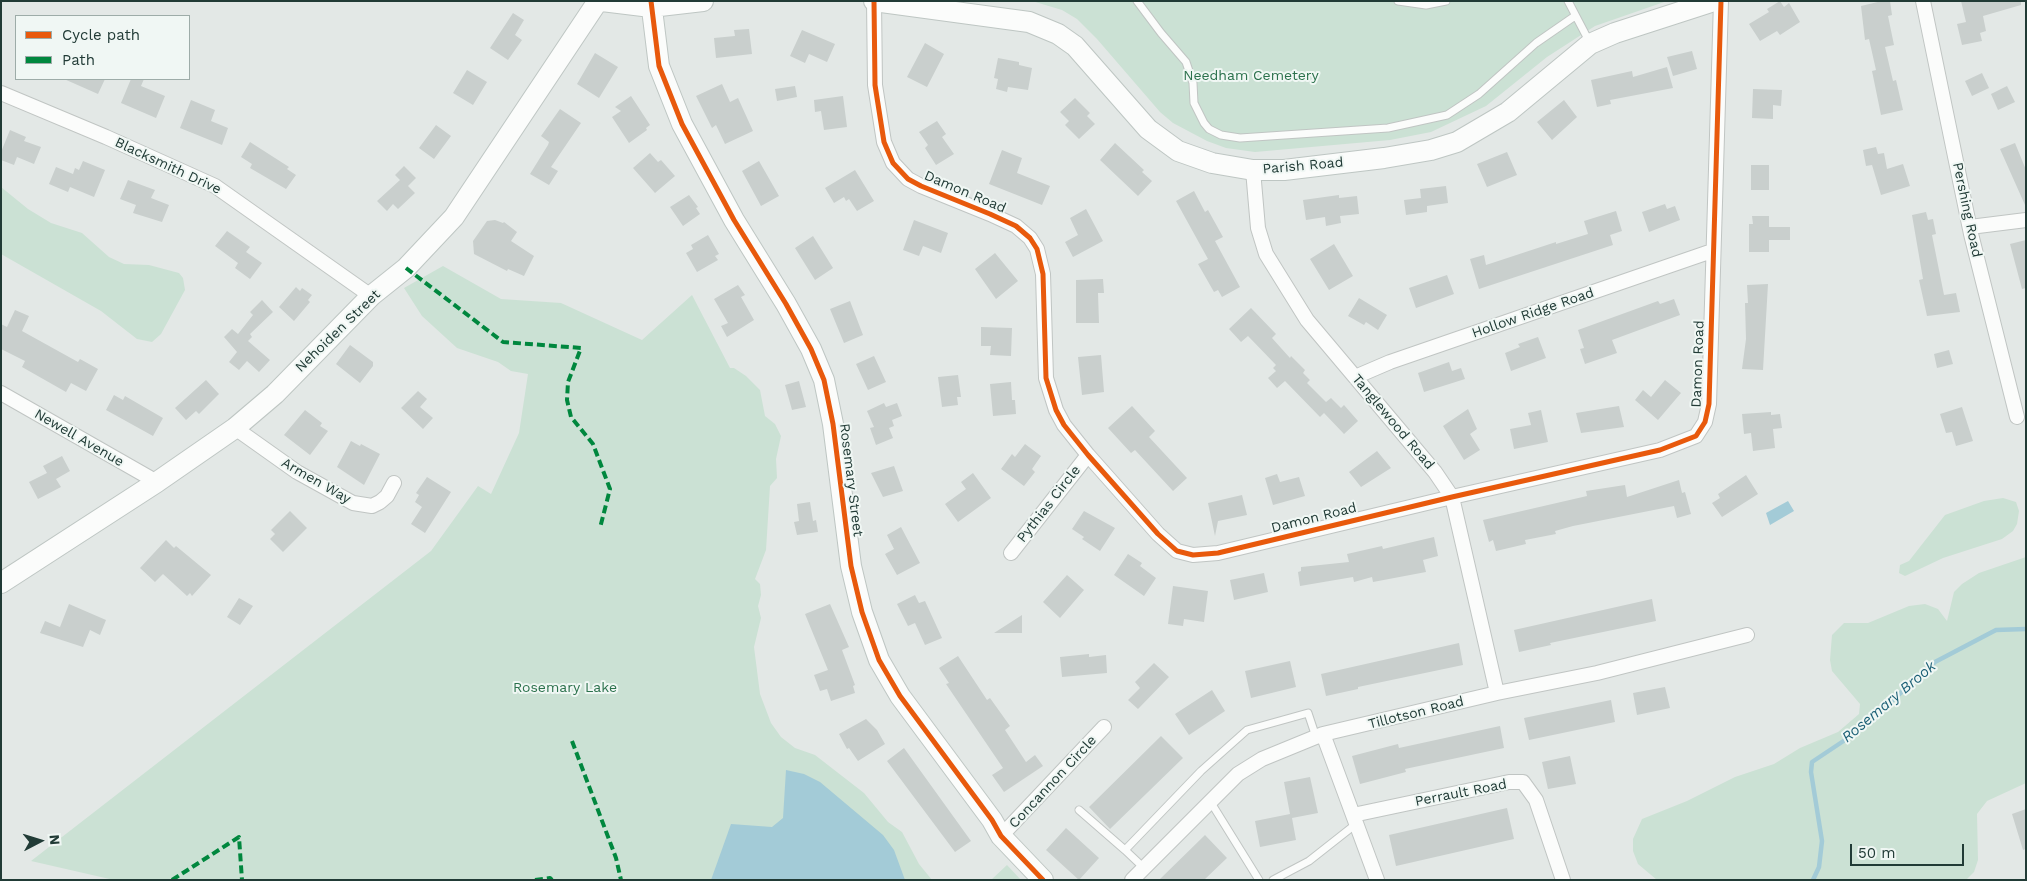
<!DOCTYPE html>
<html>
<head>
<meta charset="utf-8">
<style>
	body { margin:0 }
	#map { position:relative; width:2027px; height:881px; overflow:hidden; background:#e3e8e6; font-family:"Work Sans",sans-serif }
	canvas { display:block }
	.frame { position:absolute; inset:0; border:2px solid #213b36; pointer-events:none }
	.legend { position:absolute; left:15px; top:15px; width:175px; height:65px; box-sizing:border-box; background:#f0f7f4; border:1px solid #9daca8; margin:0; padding:6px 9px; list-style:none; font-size:15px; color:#213b36 }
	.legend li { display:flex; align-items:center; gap:10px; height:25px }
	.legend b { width:25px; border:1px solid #9daca8 }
	.north { position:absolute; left:15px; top:816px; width:50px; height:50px; -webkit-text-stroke:4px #f0f7f4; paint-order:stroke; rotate:85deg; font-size:14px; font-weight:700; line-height:20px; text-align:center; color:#213b36 }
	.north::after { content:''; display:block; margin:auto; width:18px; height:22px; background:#213b36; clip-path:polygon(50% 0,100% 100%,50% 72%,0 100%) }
	.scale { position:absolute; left:1850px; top:844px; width:114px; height:22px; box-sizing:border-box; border:2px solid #213b36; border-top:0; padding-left:6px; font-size:15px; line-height:18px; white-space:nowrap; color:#213b36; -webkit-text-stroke:4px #f0f7f4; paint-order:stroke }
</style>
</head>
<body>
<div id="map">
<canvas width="2027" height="881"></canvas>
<div class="frame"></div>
<ul class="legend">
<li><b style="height:6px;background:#e8590c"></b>Cycle path</li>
<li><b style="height:6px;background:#00873e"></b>Path</li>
</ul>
<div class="north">N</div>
<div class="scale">50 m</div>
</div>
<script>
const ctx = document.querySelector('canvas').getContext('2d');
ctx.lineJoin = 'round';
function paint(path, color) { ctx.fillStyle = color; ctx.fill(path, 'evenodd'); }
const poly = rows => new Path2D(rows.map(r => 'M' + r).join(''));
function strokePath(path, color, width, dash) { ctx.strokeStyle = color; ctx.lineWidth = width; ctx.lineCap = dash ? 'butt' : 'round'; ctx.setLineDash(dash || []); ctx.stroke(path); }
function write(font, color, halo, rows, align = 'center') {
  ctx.font = font + ' "Work Sans",sans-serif'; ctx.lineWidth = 4; ctx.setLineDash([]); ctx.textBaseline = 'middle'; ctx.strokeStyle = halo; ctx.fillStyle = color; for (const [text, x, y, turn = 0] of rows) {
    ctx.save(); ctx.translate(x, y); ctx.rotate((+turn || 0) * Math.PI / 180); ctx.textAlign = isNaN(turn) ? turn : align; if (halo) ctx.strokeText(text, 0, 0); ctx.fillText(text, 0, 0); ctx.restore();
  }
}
const green = poly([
	[1032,1,1667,1,1595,26,1547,57,1486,106,1431,132,1390,140,1255,152,1226,148,1207,141,1173,123,1160,112,1097,39,1077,19,1062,10],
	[1,187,28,209,51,223,82,233,109,257,124,264,149,265,179,273,183,278,185,290,161,334,152,342,137,339,101,311,1,254],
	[443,266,501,299,561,303,642,340,692,295,730,368,734,368,746,376,760,390,765,416,775,424,781,436,776,459,777,478,770,486,766,550,755,579,760,584,761,595,758,606,761,618,754,647,760,694,771,723,781,737,795,748,815,755,864,793,888,822,902,832,919,864,932,880,114,880,31,861,431,551,478,486,491,494,519,433,528,374,511,371,498,362,457,348,422,316,404,288],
	[2003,498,2016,502,2019,511,2017,524,2013,531,2002,539,1943,558,1905,576,1899,573,1900,565,1909,561,1945,515,1984,501],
	[2026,557,2026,783,1987,801,1977,814,1978,860,1974,872,1966,880,1657,880,1638,864,1633,851,1633,839,1642,819,1687,801,1735,777,1774,764,1800,748,1838,732,1859,714,1860,704,1832,671,1830,660,1832,635,1844,623,1868,623,1909,606,1925,604,1938,609,1947,621,1954,592,1962,584,1979,573],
	[1007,865,1021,880,991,880]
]);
const water = poly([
	[1788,501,1794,511,1770,525,1766,513],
	[786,770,804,774,820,782,883,835,894,850,905,880,711,880,731,824,772,827,783,818]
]);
const stream = poly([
	[1813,880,1819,867,1822,841,1811,772,1812,762,1857,732,1935,662,1996,630,2026,629]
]);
const building = poly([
	[1780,1,1784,7,1789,3,1800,22,1780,35,1777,31,1760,41,1749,24,1769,12,1767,9],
	[1882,1,1890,1,1892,15,1888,16,1894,45,1885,47,1893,81,1896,80,1903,110,1881,115,1872,71,1876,70,1869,39,1865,40,1861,6],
	[1961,1,2021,1,2021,5,1983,16,1986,31,1980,33,1982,41,1962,45,1957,24,1966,22],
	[513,13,524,20,515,35,522,40,508,60,490,48],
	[749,29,752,54,716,58,714,38,735,36,734,30],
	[802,30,835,44,827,62,809,54,805,63,790,56],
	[925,43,944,54,927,87,907,77],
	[1692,51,1697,69,1673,76,1667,57],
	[595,53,618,67,599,98,577,84],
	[998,58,1019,62,1019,65,1032,68,1028,90,1008,87,1007,92,996,89,998,79,994,78],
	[1667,67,1673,88,1610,100,1611,104,1597,107,1591,80,1632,71,1633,77],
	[467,70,487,82,473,105,453,93],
	[1982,73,1989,88,1972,96,1965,81],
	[64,79,105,79,98,94],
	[131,79,144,79,141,86,165,96,156,118,121,103],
	[722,84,730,102,738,98,753,131,725,144,716,125,712,128,696,96],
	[795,86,797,97,777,101,775,89],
	[2007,86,2015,102,1998,110,1991,94],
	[1753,89,1782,90,1781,106,1773,105,1773,119,1752,118],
	[631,96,650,125,646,128,647,130,629,143,612,117,621,111,615,107],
	[843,96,847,127,824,130,821,111,815,112,814,100],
	[1075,98,1090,113,1087,116,1095,124,1079,139,1065,125,1069,121,1060,112],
	[191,100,215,110,211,121,228,128,222,145,180,128],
	[1564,100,1577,117,1552,140,1537,122],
	[560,109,581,123,551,167,558,171,549,185,530,174,548,145,549,142,541,136],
	[937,121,946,134,942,137,954,154,936,165,925,148,928,145,919,132],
	[436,125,451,136,434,159,419,148],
	[10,130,26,137,24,141,41,147,34,164,17,157,14,165,1,160,1,152],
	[250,142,289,167,287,169,296,175,286,189,250,168,252,164,241,157],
	[1115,143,1144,170,1142,172,1152,181,1138,196,1100,160],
	[2015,143,2026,170,2025,205,2000,149],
	[1876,147,1878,154,1884,153,1887,169,1903,164,1910,186,1881,195,1872,165,1866,166,1863,150],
	[1002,150,1022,158,1017,173,1050,186,1042,205,989,184],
	[1507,152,1517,175,1487,187,1477,164],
	[650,153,658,162,661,160,675,176,655,193,633,168],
	[83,161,105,170,94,197,70,187,68,192,49,184,56,167,73,174,75,168,79,170],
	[759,161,779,196,761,206,742,171],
	[1751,165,1769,165,1769,190,1751,190],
	[404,166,416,178,408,186,415,193,398,209,393,204,387,211,377,201,400,180,395,175],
	[855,170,874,201,857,211,849,199,846,201,844,197,834,203,825,188],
	[128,180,155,190,151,198,169,205,162,222,133,213,136,205,120,199],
	[1446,186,1448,203,1427,206,1427,212,1406,215,1404,200,1421,198,1420,189],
	[1194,191,1205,212,1208,210,1223,237,1215,241,1240,287,1222,297,1218,290,1214,292,1198,264,1208,259,1176,201],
	[689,195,698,207,696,208,700,214,683,226,670,207],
	[1339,195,1339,198,1357,196,1359,214,1340,216,1341,223,1326,226,1325,217,1306,220,1303,200],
	[1665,204,1667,209,1675,206,1680,220,1649,232,1642,212],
	[1086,209,1103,241,1073,257,1065,242,1078,235,1070,218],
	[1616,211,1622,231,1610,235,1613,245,1479,289,1470,259,1484,255,1486,265,1556,242,1556,244,1588,234,1584,221],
	[1926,212,1928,220,1933,219,1936,234,1932,235,1944,295,1956,293,1960,312,1927,316,1919,280,1923,279,1912,215],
	[1752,216,1769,216,1769,227,1790,227,1790,240,1769,240,1769,252,1749,252,1749,224,1753,224],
	[495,220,503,223,504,222,517,232,511,241,534,256,524,276,508,269,507,271,474,254,473,241,487,221],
	[914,220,948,233,941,253,923,246,919,256,903,250],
	[227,231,250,247,246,252,262,263,250,279,235,268,238,263,215,246],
	[708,235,719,254,715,256,718,260,697,272,686,253,693,249,691,245],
	[813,236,833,268,815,280,795,248],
	[2026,240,2026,288,2022,289,2010,244],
	[1334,244,1353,276,1329,290,1310,259],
	[995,253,1018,281,996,299,975,269],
	[1447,275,1454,294,1416,308,1409,288],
	[1103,279,1104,293,1098,293,1099,323,1076,323,1076,280],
	[1768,284,1763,370,1742,369,1746,339,1745,303,1748,303,1747,285],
	[738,285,745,295,741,297,754,320,727,337,721,326,728,323,714,299],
	[296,287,300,291,302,288,312,295,308,300,310,302,294,321,279,307],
	[1359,298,1387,315,1378,330,1366,322,1364,325,1348,316],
	[1674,299,1680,315,1612,340,1617,353,1585,364,1580,349,1584,348,1578,330,1658,301,1660,304],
	[262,300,273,312,250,334,252,337,248,341,270,360,259,372,247,361,239,370,229,362,237,352,224,337,232,329,238,334,253,315,250,312],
	[850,301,863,335,844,343,830,309],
	[1251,308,1276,334,1272,338,1290,358,1291,356,1305,370,1303,373,1310,380,1307,383,1326,402,1331,398,1341,408,1344,405,1358,421,1344,434,1324,413,1320,417,1285,381,1277,388,1268,378,1276,371,1273,368,1276,365,1248,336,1241,342,1229,329],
	[15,310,29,316,22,331,78,362,80,359,98,369,86,391,71,383,66,392,22,367,25,361,1,349,1,324,7,327],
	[981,327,1012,328,1011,356,990,355,991,346,981,346],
	[1538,337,1546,358,1511,371,1505,353,1520,347,1518,344],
	[350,345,373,362,373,366,360,383,336,364],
	[1949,350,1953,364,1937,368,1934,354],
	[1101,355,1104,392,1082,395,1078,357],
	[874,356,886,382,868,390,856,364],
	[1449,362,1452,371,1461,368,1465,379,1424,392,1418,373],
	[958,375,961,397,957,397,958,405,942,407,938,377],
	[206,380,219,394,199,414,196,411,186,420,175,408],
	[1665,380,1681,393,1658,420,1635,400,1643,390,1651,397],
	[799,381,806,407,792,410,785,385],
	[1011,382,1012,400,1015,400,1016,414,993,416,990,384],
	[418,391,427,399,420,407,433,418,423,429,401,408],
	[114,395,123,400,125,396,163,418,153,436,106,410],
	[884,403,886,407,897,403,902,416,892,420,894,426,889,428,893,438,876,445,870,428,874,427,867,411],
	[1132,406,1155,431,1149,437,1187,478,1173,491,1135,450,1131,453,1108,428],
	[1619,406,1624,427,1581,433,1576,413],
	[1962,407,1973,441,1956,446,1952,432,1946,433,1940,414],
	[1468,409,1477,429,1470,434,1480,450,1464,460,1443,426],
	[305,410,322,423,320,426,328,431,310,455,284,435],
	[1541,410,1548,442,1514,449,1510,429,1531,425,1528,413],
	[1771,412,1771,415,1780,414,1782,428,1773,429,1775,448,1753,451,1751,433,1744,434,1742,414],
	[351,441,360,446,361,444,380,454,364,485,337,467],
	[1025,444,1041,456,1032,469,1035,472,1024,486,1001,469,1012,454,1015,457],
	[1377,451,1391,468,1361,487,1349,472],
	[62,456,70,471,56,479,61,487,38,499,29,482,47,473,43,466],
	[894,466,903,491,883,497,871,473],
	[973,473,991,498,958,522,945,504,966,489,961,482],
	[1277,474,1280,482,1299,477,1305,496,1273,505,1265,478],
	[1746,475,1758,494,1722,517,1712,503,1720,498,1718,494],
	[427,477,451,492,425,533,411,524,422,507,415,502,419,495,416,493],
	[1679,480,1682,493,1685,492,1691,514,1677,518,1674,506,1573,526,1555,531,1556,534,1525,540,1526,544,1496,551,1493,540,1489,542,1483,520,1587,496,1586,491,1625,485,1627,497],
	[1242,495,1247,515,1218,521,1215,536,1208,503],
	[810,502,813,521,816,520,818,532,797,535,794,522,799,521,797,504],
	[290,511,307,528,283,552,270,539,275,534,271,530],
	[1084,511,1115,528,1100,551,1082,539,1084,537,1072,529],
	[901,527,920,563,897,575,885,554,894,549,887,535],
	[1434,537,1438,556,1423,560,1426,572,1373,582,1372,577,1354,582,1353,577,1300,586,1298,572,1301,571,1301,567,1349,562,1347,554,1382,546,1383,549],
	[166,540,174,548,176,546,211,575,192,596,190,593,187,596,163,574,155,582,140,568],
	[1128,554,1142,563,1140,566,1156,578,1144,596,1114,575],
	[1264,573,1268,592,1234,600,1230,580],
	[1067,575,1084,590,1060,618,1043,602],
	[1173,586,1208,591,1204,622,1184,619,1183,626,1168,624],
	[915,595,919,603,925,601,942,638,925,645,915,623,908,626,897,604],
	[239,598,253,606,240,625,227,617],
	[1652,599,1656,621,1550,643,1551,645,1519,652,1514,630],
	[69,604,106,620,100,635,90,630,83,647,40,633,45,621,60,627],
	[830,604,849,647,842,650,855,685,853,686,855,693,831,701,827,689,820,691,814,675,828,670,805,614],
	[1022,615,1022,633,994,633],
	[1459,643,1463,665,1358,687,1358,689,1326,696,1321,674],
	[1089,654,1089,657,1106,655,1107,673,1062,677,1060,657],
	[958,656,987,700,990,698,1010,726,1005,730,1026,762,1035,755,1043,766,1004,792,992,775,1003,768,946,684,949,683,939,668],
	[1290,661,1296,687,1251,698,1245,671],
	[1154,663,1169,677,1138,709,1128,700,1140,688,1135,682],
	[1665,687,1670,708,1637,715,1633,693],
	[1212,690,1225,711,1189,735,1175,714],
	[1611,700,1615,722,1529,740,1524,718],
	[866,719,877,730,885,744,858,761,849,748,847,749,839,734],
	[1500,726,1504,748,1405,769,1406,772,1360,784,1352,756,1398,744,1399,748],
	[1161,736,1183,758,1110,829,1089,807],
	[904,748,971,841,955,852,887,761],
	[1570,756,1576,784,1548,789,1542,762],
	[1310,777,1318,813,1292,818,1296,840,1260,847,1255,821,1290,814,1284,782],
	[1507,808,1514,839,1396,866,1389,835],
	[2026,809,2026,849,2023,850,2012,814],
	[1066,828,1099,858,1079,880,1046,850],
	[1205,835,1227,858,1204,880,1159,880]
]);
const lane = poly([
	[1137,1,1161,33,1186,62,1193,83,1194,103,1204,123,1209,129,1221,135,1240,138,1388,128,1447,115,1479,94,1536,43,1575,16],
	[1398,1,1426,5,1446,1],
	[1568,1,1590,43],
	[1210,801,1259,880],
	[1079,810,1125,850],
	[1144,868,1125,850,1201,771,1247,730,1308,713,1316,737],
	[1273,880,1309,861,1356,824]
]);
const street = poly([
	[874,1,875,85,884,142,893,163,908,179,921,186,990,214,1016,226,1030,238,1037,249,1043,274,1046,378,1056,410,1064,425,1088,455,1158,534,1177,551,1193,555,1218,553,1452,497,1660,450,1696,436,1705,422,1709,404,1721,1],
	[1923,1,1971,234,2017,417],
	[1,93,106,137,215,186,371,296],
	[1253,170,1258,228,1266,254,1307,320,1435,472,1452,497,1497,693],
	[1970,227,2026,220],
	[1355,377,1390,362,1712,251],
	[1,393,157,482],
	[235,428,297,472,353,503,372,506,380,502,387,496,394,483],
	[1011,553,1088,455],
	[1323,734,1353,815],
	[1001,836,1104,727],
	[1132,880,1238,774,1262,759,1323,734,1497,693,1597,673,1747,635],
	[1377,880,1353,815,1509,782,1523,782,1536,800,1563,880]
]);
const secondary = poly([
	[602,1,651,7,703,1],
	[651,1,659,66,682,124,734,220,786,304,811,349,824,380,833,424,851,566,862,612,879,660,900,696,992,820,1001,836,1043,880],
	[874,1,1029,22,1058,34,1075,46,1148,129,1178,151,1212,163,1253,170,1284,170,1384,158,1431,150,1457,142,1508,112,1590,44,1615,33,1714,1],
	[1,583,157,482,235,428,275,394,371,296,406,268,454,217,598,1]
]);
const quiet = poly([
	[406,268,503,342,581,348,568,382,567,400,571,417,593,444,610,489,600,528],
	[572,741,616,858,621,880],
	[172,880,239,837,242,880],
	[535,880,550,878,552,880]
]);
const cycleway = poly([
	[651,1,659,66,682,124,734,220,786,304,811,349,824,380,833,424,851,566,862,612,879,660,900,696,992,820,1001,836,1043,880],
	[874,1,875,85,884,142,893,163,908,179,921,186,990,214,1016,226,1030,238,1037,249,1043,274,1046,378,1056,410,1064,425,1088,455,1158,534,1177,551,1193,555,1218,553,1452,497,1660,450,1696,436,1705,422,1709,404,1721,1]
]);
const parkNames = [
	["Needham Cemetery",1251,76],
	["Rosemary Lake",565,688]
];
const streetNames = [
	["Blacksmith Drive",168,166,25],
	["Parish Road",1303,166,-5],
	["Damon Road",965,192,23],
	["Pershing Road",1967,210,78],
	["Hollow Ridge Road",1533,313,-19],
	["Nehoiden Street",338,331,-44],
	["Damon Road",1698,364,-88],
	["Tanglewood Road",1393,422,50],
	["Newell Avenue",79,438,30],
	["Rosemary Street",851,480,83],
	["Armen Way",316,481,30],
	["Pythias Circle",1049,504,-52],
	["Damon Road",1314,518,-14],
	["Tillotson Road",1416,713,-14],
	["Concannon Circle",1053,782,-47],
	["Perrault Road",1461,793,-11]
];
const waterNames = [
	["Rosemary Brook",1889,702,-40]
];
paint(green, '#cbe1d4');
paint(water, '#a3cbd7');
strokePath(stream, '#a3cbd7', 4.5);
paint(building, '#c9cfcd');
strokePath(lane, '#c0c5c3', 9);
strokePath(street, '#c0c5c3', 16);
strokePath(secondary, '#bec6c3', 22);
strokePath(lane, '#fbfcfb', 7);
strokePath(street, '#fbfcfb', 14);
strokePath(secondary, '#fbfcfb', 20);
strokePath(quiet, '#00873e', 4, [8, 4]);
strokePath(cycleway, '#e8590c', 5);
write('14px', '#2b714c', '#f0f7f4', parkNames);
write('14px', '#213b36', '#f0f7f4', streetNames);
write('italic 15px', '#1c6076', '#f0f7f4', waterNames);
</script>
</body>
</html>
